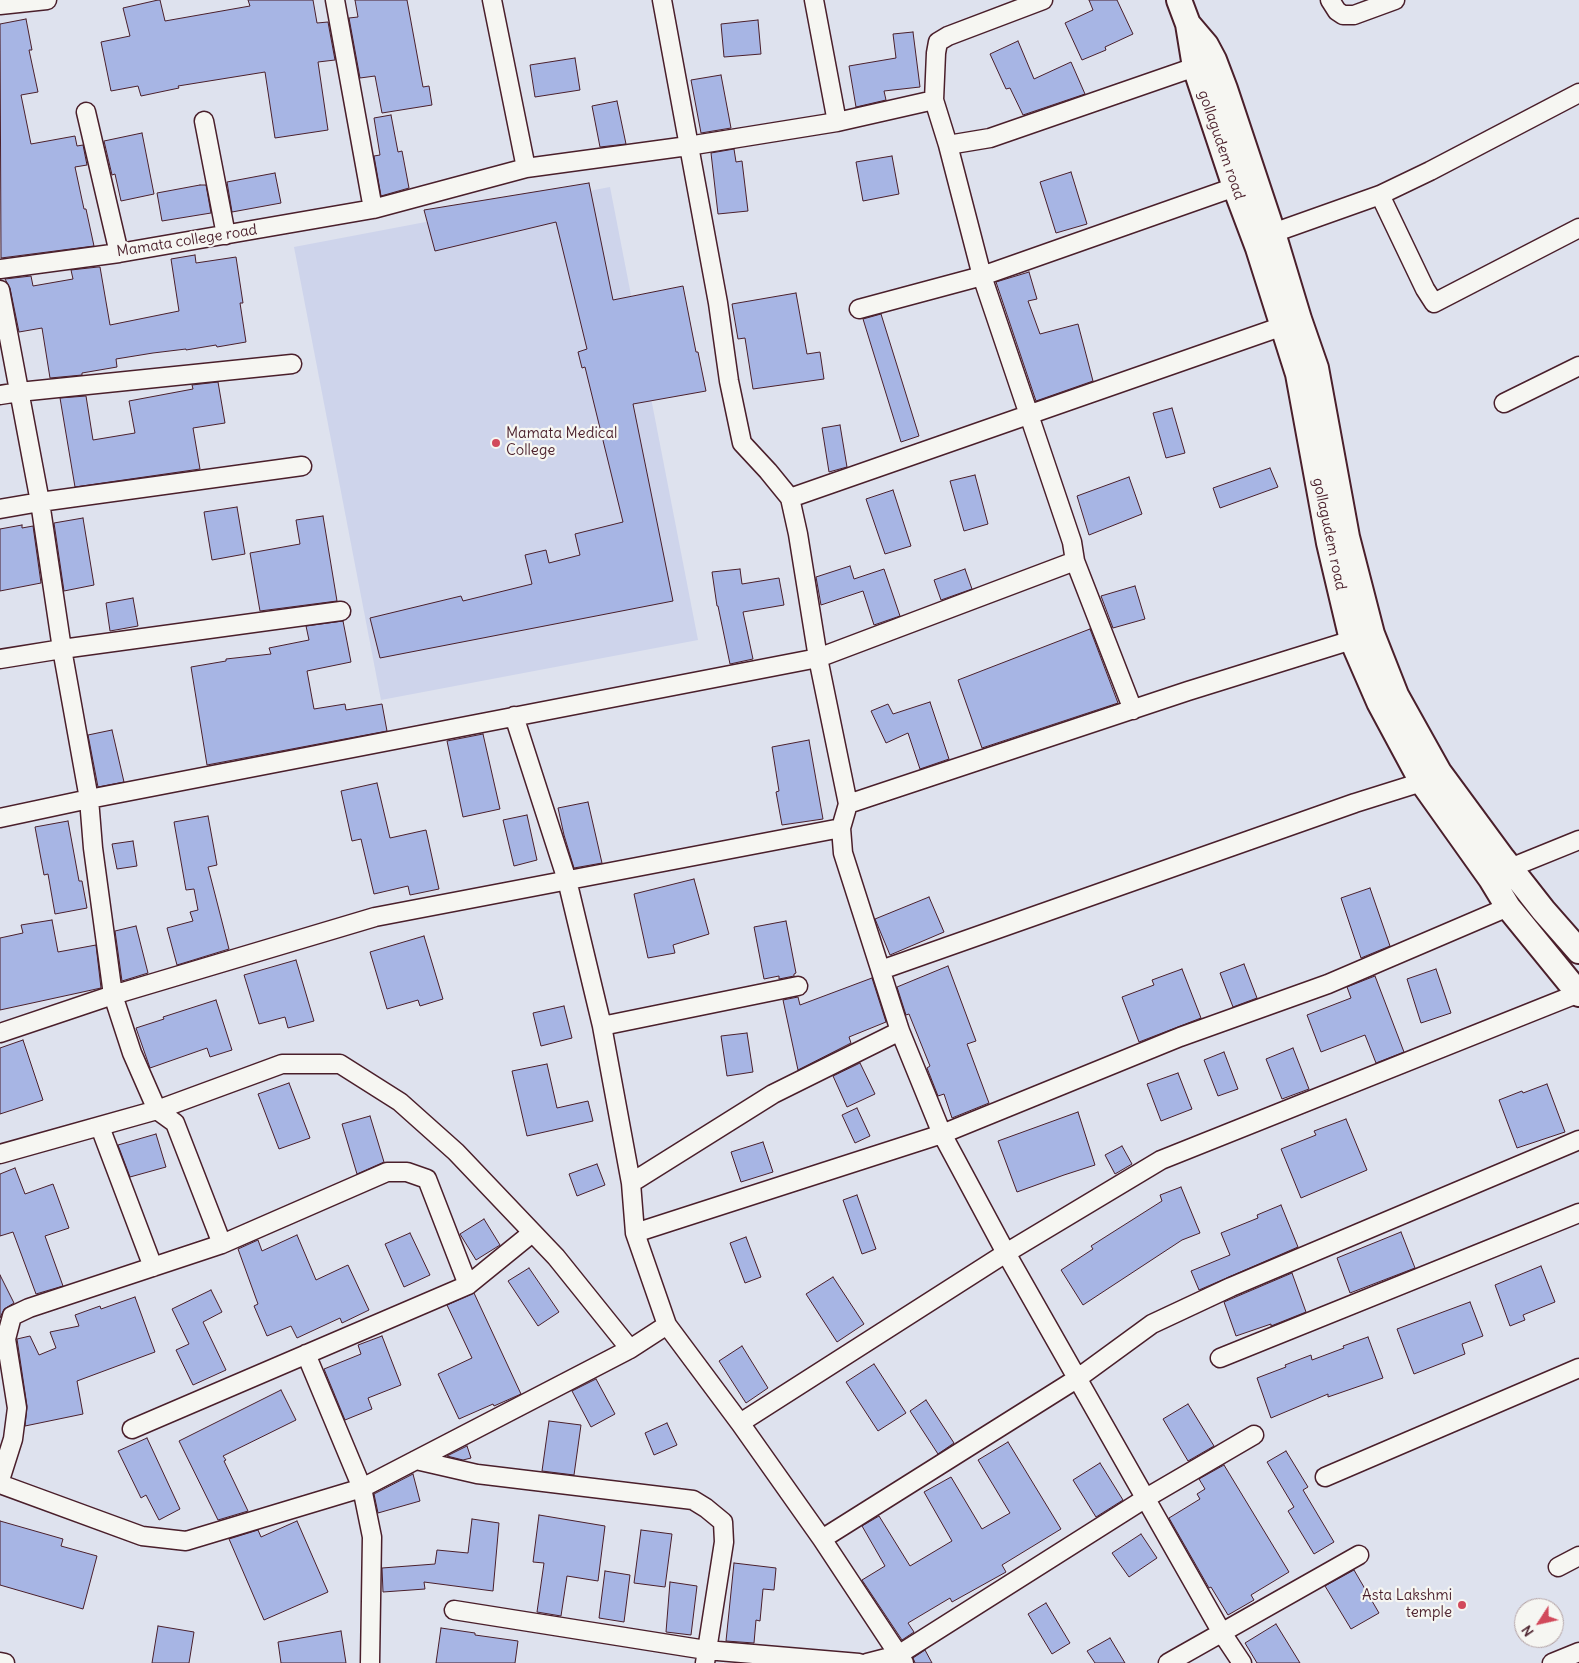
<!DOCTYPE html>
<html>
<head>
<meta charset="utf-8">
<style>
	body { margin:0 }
	#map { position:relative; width:1579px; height:1663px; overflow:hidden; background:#dee2ee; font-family:Delius,sans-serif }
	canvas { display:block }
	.north { position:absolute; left:1514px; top:1598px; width:50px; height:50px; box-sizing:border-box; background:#f6f6f2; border:1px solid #b1a0a2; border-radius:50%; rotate:235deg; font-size:14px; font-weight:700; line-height:20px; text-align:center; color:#4a1f2b }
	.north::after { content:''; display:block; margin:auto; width:18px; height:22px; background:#d1495b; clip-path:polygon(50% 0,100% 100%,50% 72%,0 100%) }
</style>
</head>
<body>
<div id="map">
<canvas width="1579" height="1663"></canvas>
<div class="north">N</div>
</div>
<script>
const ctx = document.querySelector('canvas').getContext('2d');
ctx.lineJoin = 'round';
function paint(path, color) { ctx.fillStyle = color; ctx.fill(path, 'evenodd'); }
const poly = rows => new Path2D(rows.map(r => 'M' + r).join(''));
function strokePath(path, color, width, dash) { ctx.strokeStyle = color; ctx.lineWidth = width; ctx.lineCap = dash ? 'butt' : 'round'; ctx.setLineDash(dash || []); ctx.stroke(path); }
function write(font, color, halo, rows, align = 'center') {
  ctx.font = font + ' Delius,sans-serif'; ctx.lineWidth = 4.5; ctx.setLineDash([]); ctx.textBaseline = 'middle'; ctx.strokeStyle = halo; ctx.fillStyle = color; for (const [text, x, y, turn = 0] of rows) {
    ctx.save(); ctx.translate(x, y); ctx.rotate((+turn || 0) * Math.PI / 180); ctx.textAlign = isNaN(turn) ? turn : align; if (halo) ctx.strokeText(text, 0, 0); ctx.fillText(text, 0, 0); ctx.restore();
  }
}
const built = poly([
	[610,187,698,640,381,700,294,247]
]);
const building = poly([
	[158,0,160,0,165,21,250,6,248,0,313,0,317,23,328,22,335,60,318,62,328,130,275,138,265,72,178,86,179,88,141,96,138,86,111,91,101,42,130,36,123,8,158,0],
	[355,0,407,0,423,87,429,86,432,105,382,113,375,76,360,78,349,18,358,17,355,0],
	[1089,0,1117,0,1133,34,1105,47,1106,50,1082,60,1065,23,1093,10,1089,0],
	[26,19,32,50,29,50,38,92,21,95,31,144,75,136,77,146,83,145,87,165,75,167,84,209,86,209,94,246,1,258,0,24,26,19],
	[758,20,761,54,724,57,721,24,758,20],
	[913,32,920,87,884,91,886,100,856,107,849,66,896,58,893,34,913,32],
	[1018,41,1034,79,1071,62,1085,94,1023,115,1010,88,1006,89,990,54,1018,41],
	[575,58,580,90,535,97,530,65,575,58],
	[721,75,731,128,701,133,691,80,721,75],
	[617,101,626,144,600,147,592,106,617,101],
	[391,115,398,152,402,151,409,188,381,196,374,156,380,155,374,118,391,115],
	[142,133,154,194,121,201,115,174,112,175,104,141,142,133],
	[734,149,736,162,742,161,748,211,718,214,711,153,734,149],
	[892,156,899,194,863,201,856,162,892,156],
	[1071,172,1087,224,1056,233,1040,182,1071,172],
	[275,173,281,203,232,212,227,182,275,173],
	[589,183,613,300,683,286,696,352,698,352,706,391,633,404,673,601,380,658,370,618,461,596,463,601,532,584,525,555,546,550,549,563,580,555,575,534,623,522,585,367,582,368,578,352,587,349,556,222,435,251,424,210,589,183],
	[200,185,206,185,211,213,162,221,157,193,200,185],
	[195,255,196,263,236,257,243,303,240,303,246,342,217,347,216,345,186,350,186,349,153,353,116,359,117,367,82,373,82,375,50,378,42,328,19,332,10,288,5,279,31,276,33,286,73,279,71,270,98,267,100,267,110,325,179,311,171,259,195,255],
	[1029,272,1037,299,1028,301,1040,334,1078,324,1093,381,1036,401,996,282,1029,272],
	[796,293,807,354,820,352,824,379,753,389,745,338,738,339,732,304,796,293],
	[881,314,919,436,901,442,863,319,881,314],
	[218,382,225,423,193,428,200,469,75,487,60,398,86,396,93,440,135,433,129,401,193,389,192,385,218,382],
	[1172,408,1185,453,1166,458,1153,413,1172,408],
	[840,425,847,467,829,472,822,428,840,425],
	[1270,468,1278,487,1220,508,1213,488,1270,468],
	[975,475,988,524,964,531,950,481,975,475],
	[1129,477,1142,514,1089,535,1077,496,1129,477],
	[893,490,911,546,885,554,866,499,893,490],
	[237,507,245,554,212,560,204,512,237,507],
	[323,516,337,601,260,611,250,553,300,544,296,520,323,516],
	[83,518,94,585,64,591,54,523,83,518],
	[22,525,22,528,33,526,41,583,0,591,0,529,22,525],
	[850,566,854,579,884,569,900,616,874,625,863,591,821,605,816,577,850,566],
	[740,569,742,584,779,578,784,605,743,612,753,659,730,664,718,606,717,606,712,572,740,569],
	[965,569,972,589,941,600,934,580,965,569],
	[1135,586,1145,619,1113,628,1101,596,1135,586],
	[133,598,138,626,110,631,106,603,133,598],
	[343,621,351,662,307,671,314,709,345,704,346,710,382,704,387,731,207,765,191,667,226,661,226,659,271,654,269,648,309,640,306,626,343,621],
	[1090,629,1118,703,982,748,958,680,1090,629],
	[930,702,949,759,920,769,908,733,886,743,871,711,888,704,893,714,930,702],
	[112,730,124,782,98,787,88,735,112,730],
	[483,734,500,809,463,817,447,741,483,734],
	[809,740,823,819,782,825,776,792,779,791,772,747,809,740],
	[377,783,390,838,426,830,439,889,410,895,408,886,374,894,361,839,352,841,341,791,377,783],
	[588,802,602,863,574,868,564,835,558,808,588,802],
	[527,815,537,860,514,866,503,820,527,815],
	[208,816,217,865,208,867,229,949,177,965,167,928,193,921,190,912,198,910,194,889,186,890,174,822,208,816],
	[68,821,79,881,82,881,87,908,55,914,48,874,44,875,35,827,68,821],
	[133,841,137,866,117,869,112,844,133,841],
	[694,879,709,934,673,945,675,953,648,958,634,894,694,879],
	[1370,888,1390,946,1361,958,1341,898,1370,888],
	[929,897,944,932,890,955,875,919,929,897],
	[52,920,58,952,96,945,101,988,0,1010,0,938,23,933,21,925,52,920],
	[786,921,796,973,794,974,794,976,779,979,779,976,764,979,754,927,786,921],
	[136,926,148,973,122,981,115,931,136,926],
	[424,936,443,999,420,1006,418,1000,387,1009,370,952,424,936],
	[296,960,314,1021,288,1028,285,1017,259,1024,244,975,296,960],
	[1244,964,1257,998,1233,1007,1220,973,1244,964],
	[948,966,976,1041,967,1044,989,1103,952,1118,944,1094,938,1096,927,1068,930,1066,909,1014,906,1015,897,987,948,966],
	[1182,969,1201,1018,1139,1042,1122,997,1154,985,1152,980,1182,969],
	[1436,969,1451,1013,1421,1023,1407,979,1436,969],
	[1375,976,1404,1052,1376,1063,1365,1035,1321,1052,1307,1015,1351,998,1347,987,1375,976],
	[872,978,886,1022,849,1037,851,1043,798,1070,783,1000,798,997,800,1005,872,978],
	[216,1000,232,1050,210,1057,207,1048,150,1068,136,1028,164,1019,163,1017,216,1000],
	[564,1006,572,1038,541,1046,533,1013,564,1006],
	[747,1033,753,1072,727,1076,721,1036,747,1033],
	[23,1040,43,1100,0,1114,0,1048,23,1040],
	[1293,1048,1309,1089,1282,1099,1266,1059,1293,1048],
	[1224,1052,1238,1089,1218,1096,1204,1060,1224,1052],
	[860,1063,875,1094,847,1107,833,1076,860,1063],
	[547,1064,557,1108,588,1101,593,1121,527,1136,512,1071,547,1064],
	[1178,1073,1192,1109,1161,1121,1147,1084,1178,1073],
	[289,1083,310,1138,279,1149,258,1094,289,1083],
	[1547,1084,1565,1132,1517,1148,1499,1100,1522,1091,1523,1093,1547,1084],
	[857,1108,870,1136,855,1143,842,1115,857,1108],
	[1078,1112,1095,1165,1064,1175,1017,1192,998,1141,1078,1112],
	[370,1116,384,1162,357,1174,342,1124,370,1116],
	[1346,1119,1367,1170,1301,1198,1281,1149,1316,1135,1314,1131,1346,1119],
	[156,1134,166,1167,130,1177,118,1145,156,1134],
	[763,1142,773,1172,741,1182,731,1152,763,1142],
	[1122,1146,1132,1164,1115,1174,1105,1155,1122,1146],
	[597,1164,605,1185,577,1196,569,1174,597,1164],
	[15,1168,25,1194,53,1184,69,1228,45,1236,63,1286,36,1294,13,1232,0,1236,0,1174,15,1168],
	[1181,1187,1200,1233,1182,1240,1083,1305,1061,1270,1093,1249,1091,1246,1162,1201,1160,1195,1181,1187],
	[857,1195,876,1249,862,1254,843,1200,857,1195],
	[1281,1205,1298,1247,1199,1290,1191,1271,1230,1255,1221,1233,1258,1218,1257,1215,1281,1205],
	[484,1219,500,1245,476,1260,460,1234,484,1219],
	[1401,1232,1415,1268,1350,1293,1337,1258,1401,1232],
	[410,1233,430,1275,404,1287,385,1244,410,1233],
	[297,1235,316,1280,348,1265,369,1310,342,1323,340,1318,297,1338,291,1326,267,1336,254,1306,258,1304,238,1249,258,1240,262,1251,297,1235],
	[746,1237,761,1277,745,1283,730,1243,746,1237],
	[1541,1266,1555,1302,1523,1315,1525,1320,1510,1326,1495,1285,1541,1266],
	[529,1268,559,1312,538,1326,508,1281,529,1268],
	[1292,1273,1306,1312,1271,1326,1271,1324,1236,1336,1224,1302,1292,1273],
	[0,1275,14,1303,4,1309,0,1318,0,1275],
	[833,1277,864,1324,837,1342,806,1294,833,1277],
	[211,1290,222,1312,203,1322,226,1370,193,1385,176,1350,189,1344,172,1309,211,1290],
	[474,1293,521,1394,494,1406,493,1404,459,1419,438,1374,472,1358,447,1305,474,1293],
	[135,1297,155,1352,77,1381,83,1414,25,1426,27,1406,17,1339,30,1336,39,1355,56,1348,50,1332,79,1326,75,1315,100,1306,101,1309,135,1297],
	[1470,1302,1483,1336,1462,1344,1465,1354,1414,1374,1397,1329,1470,1302],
	[382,1336,401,1385,368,1398,372,1409,345,1420,324,1369,361,1354,358,1345,382,1336],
	[1368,1337,1383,1378,1328,1397,1328,1394,1271,1418,1257,1378,1286,1367,1285,1365,1311,1355,1312,1360,1344,1348,1343,1346,1368,1337],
	[742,1346,768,1388,746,1403,719,1361,742,1346],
	[874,1364,906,1413,878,1431,846,1382,874,1364],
	[596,1379,615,1414,591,1427,572,1391,596,1379],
	[281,1390,296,1420,223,1456,226,1460,224,1461,248,1511,218,1520,179,1441,281,1390],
	[926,1400,954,1443,938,1454,910,1411,926,1400],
	[1188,1404,1214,1446,1188,1461,1163,1419,1188,1404],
	[549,1421,581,1425,574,1475,542,1471,549,1421],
	[667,1423,677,1445,654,1455,645,1433,667,1423],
	[147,1438,180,1509,159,1520,146,1495,141,1498,118,1451,147,1438],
	[1008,1442,1061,1529,1002,1565,1006,1572,952,1602,950,1598,908,1623,914,1632,902,1640,862,1580,885,1566,862,1526,879,1516,910,1566,952,1541,924,1492,951,1477,982,1529,1010,1513,978,1460,1008,1442],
	[467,1446,471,1458,463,1460,447,1456,467,1446],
	[1286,1451,1308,1487,1303,1490,1334,1542,1314,1554,1288,1511,1294,1507,1267,1462,1286,1451],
	[1100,1463,1123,1500,1096,1517,1073,1480,1100,1463],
	[1224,1465,1289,1572,1251,1595,1254,1600,1228,1615,1211,1587,1209,1588,1169,1518,1200,1499,1197,1494,1205,1489,1199,1479,1224,1465],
	[413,1474,420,1501,378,1513,374,1494,413,1474],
	[539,1515,605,1526,598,1581,567,1576,561,1616,537,1612,544,1563,533,1562,539,1515],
	[472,1519,499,1523,493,1591,424,1582,425,1589,383,1592,382,1568,435,1564,437,1550,468,1553,472,1519],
	[0,1521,63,1539,61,1546,97,1556,83,1609,0,1585,0,1521],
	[297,1521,328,1592,264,1620,229,1539,258,1530,261,1537,297,1521],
	[641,1530,672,1534,665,1587,634,1583,641,1530],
	[1141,1534,1157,1558,1129,1577,1112,1553,1141,1534],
	[734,1563,776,1568,774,1590,763,1589,760,1621,756,1620,754,1643,726,1641,734,1563],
	[1354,1570,1379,1613,1351,1629,1325,1586,1354,1570],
	[605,1571,630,1575,624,1622,599,1618,605,1571],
	[670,1582,697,1586,691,1635,666,1632,670,1582],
	[1046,1603,1070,1643,1052,1654,1028,1614,1046,1603],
	[1276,1624,1300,1663,1257,1663,1245,1643,1276,1624],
	[158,1626,194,1632,189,1663,152,1663,158,1626],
	[441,1628,475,1633,475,1635,518,1641,515,1663,436,1663,441,1628],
	[341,1631,346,1663,281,1663,278,1642,341,1631],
	[1110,1638,1125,1663,1095,1663,1087,1651,1110,1638],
	[925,1650,932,1663,915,1663,913,1658,925,1650]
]);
const street = poly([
	[335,0,373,209],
	[492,0,526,168],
	[662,0,718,303,729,381,742,443,768,471,790,498,798,534,818,658,848,804,841,828,843,853,900,1031,942,1134,1180,1037,1328,984,1508,907],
	[814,0,837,122],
	[1330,0,1337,11,1343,15,1354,15,1395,0],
	[0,5,47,0],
	[934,100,936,53,938,42,948,36,1043,0],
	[86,112,119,253],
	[204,121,226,235],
	[948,145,982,276,1072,542,1075,561,1133,710],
	[1380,195,1425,289,1434,303,1579,228],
	[1273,233,1380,195,1430,171,1579,93],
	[0,269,119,253,373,209,526,168,688,146,837,122,934,100,948,145,990,138,1195,67],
	[0,290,40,502,62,649,89,799,93,848,113,995,132,1053,157,1110,282,1064,340,1064,400,1102,456,1152,556,1257,630,1349],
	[859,309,982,276,1235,187],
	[0,395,19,392,292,364],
	[1504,403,1579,366],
	[790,498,1283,326],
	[0,509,40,502,302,466],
	[0,659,62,649,341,611],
	[514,716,567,880,602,1026,631,1183,635,1233,667,1325],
	[848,804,1188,691,1352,640],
	[0,818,89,799,818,658,1075,561],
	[1501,873,1510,868,1579,840],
	[881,970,1355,803,1422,782],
	[602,1026,798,986],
	[0,1033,113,995,375,917,841,828],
	[100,1127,153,1267],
	[0,1154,157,1110,175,1123,222,1244],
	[631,1183,773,1094,900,1031],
	[635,1233,942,1134,1006,1253,1222,1633,1242,1663],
	[306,1354,362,1488,372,1537,370,1663],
	[1220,1358,1579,1213],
	[740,1423,1006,1253,1161,1160,1579,993],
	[132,1429,468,1285,532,1233],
	[416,1460,477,1474,693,1500,706,1508,723,1522,724,1542,705,1663],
	[1325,1477,1579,1368],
	[0,1480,13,1439,17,1408,6,1339,12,1316,29,1308,222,1244,387,1172,407,1172,427,1179,468,1285],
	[0,1484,142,1536,186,1541,362,1488,630,1349,667,1325,740,1423,822,1539,904,1663],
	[822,1539,1078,1378,1152,1324,1231,1287,1579,1140],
	[1558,1567,1579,1556],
	[454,1610,706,1650,859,1663],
	[0,1662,5,1663],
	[867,1663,898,1655,1146,1498,1254,1435],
	[1168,1663,1359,1555],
	[1552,1663,1579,1652]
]);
const secondary = poly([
	[1179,0,1188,24,1195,67,1235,187,1258,248,1298,374,1329,543,1352,640,1379,702,1422,782,1491,879,1508,907,1579,994],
	[1189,25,1206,45,1214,60,1225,89,1273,233,1299,319,1316,368,1347,537,1372,634,1396,695,1439,772,1503,859,1543,910,1579,951]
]);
const markers = [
	[496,443,5,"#d1495b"],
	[1462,1605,5,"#d1495b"]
];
const streetNames = [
	["gollagudem road",1221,145,71],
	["Mamata college road",187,241,-9],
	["gollagudem road",1329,534,78]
];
const poiNames = [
	["Mamata Medical",506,434],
	["College",506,451],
	["Asta Lakshmi",1452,1596,"right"],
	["temple",1452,1613,"right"]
];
paint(built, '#ced4eb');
paint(building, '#a7b5e4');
strokePath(building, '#4a1f2b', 1);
strokePath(street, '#4a1f2b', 21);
strokePath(secondary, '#4a1f2b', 28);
strokePath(street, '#f6f6f2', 18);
strokePath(secondary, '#f6f6f2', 24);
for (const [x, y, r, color] of markers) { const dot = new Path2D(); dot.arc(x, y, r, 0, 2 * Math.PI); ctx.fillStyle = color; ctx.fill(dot); strokePath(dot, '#f6f6f2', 2); }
write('15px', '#4a1f2b', '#f6f6f2', streetNames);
write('15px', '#4a1f2b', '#f6f6f2', poiNames, 'left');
</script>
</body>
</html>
